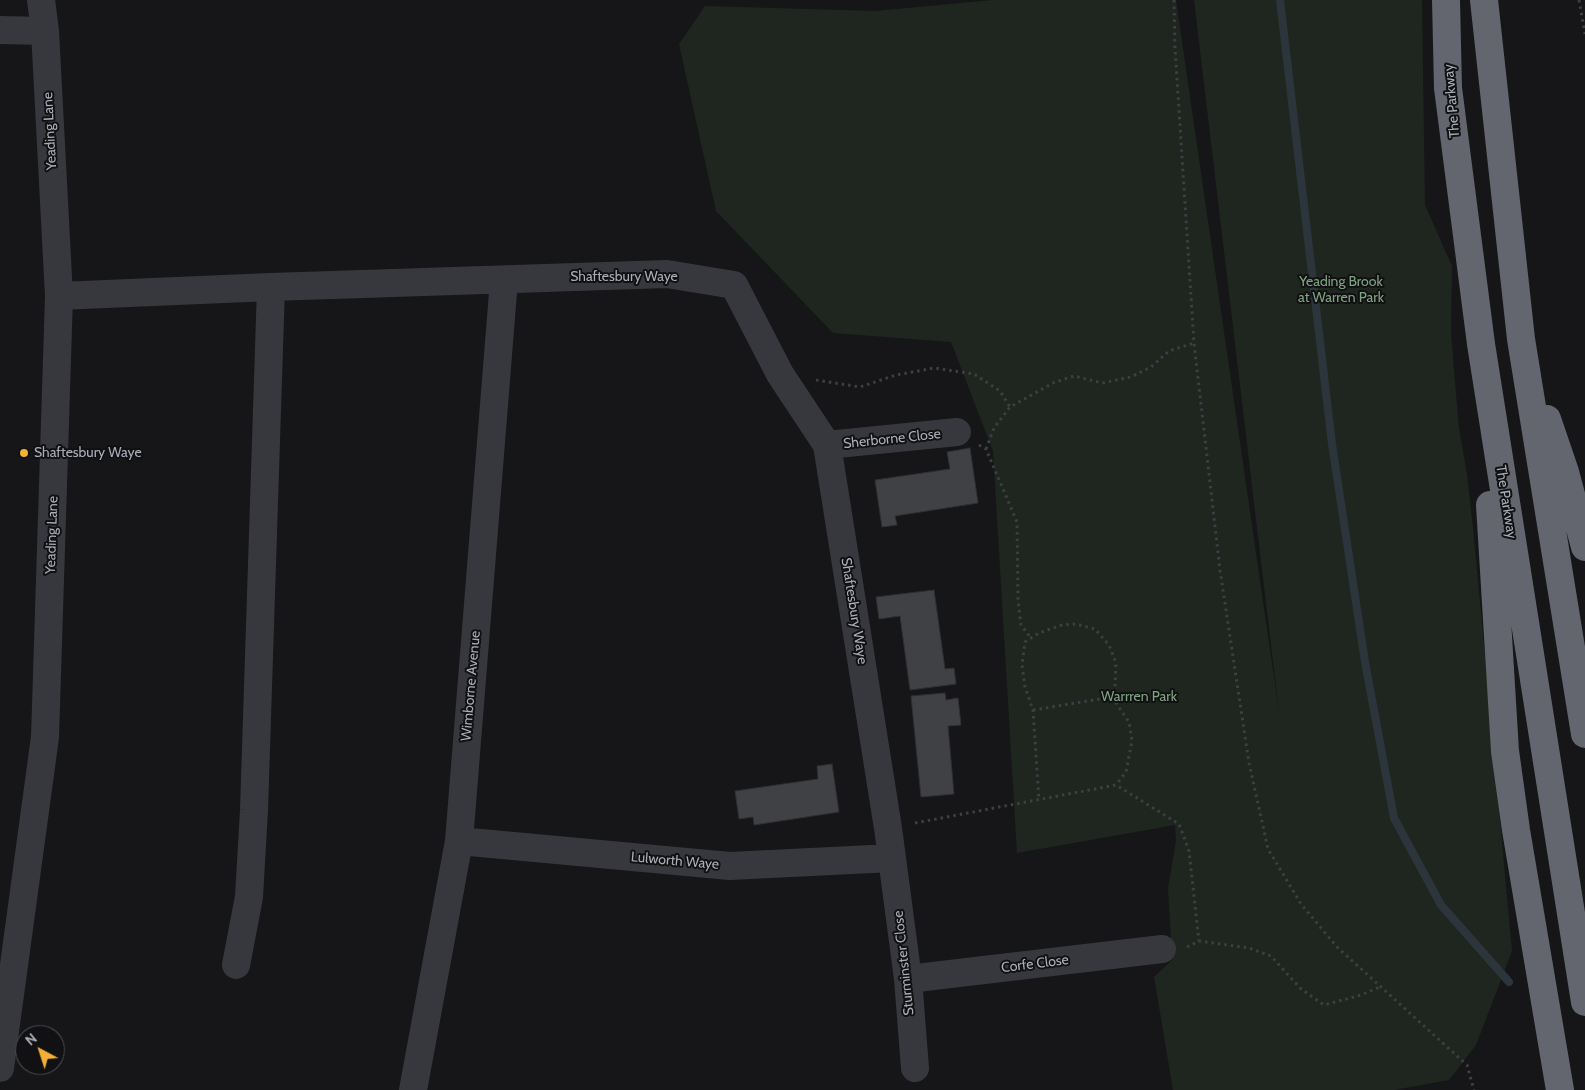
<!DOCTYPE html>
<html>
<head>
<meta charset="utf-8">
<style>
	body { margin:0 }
	#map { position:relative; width:1585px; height:1090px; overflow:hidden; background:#161618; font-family:Cabin,sans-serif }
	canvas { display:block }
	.north { position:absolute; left:15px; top:1025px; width:50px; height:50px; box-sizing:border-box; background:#111113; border:1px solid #4d4f55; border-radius:50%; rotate:320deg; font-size:14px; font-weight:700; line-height:20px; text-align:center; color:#a8adb8 }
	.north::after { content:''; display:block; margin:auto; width:18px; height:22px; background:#f2b134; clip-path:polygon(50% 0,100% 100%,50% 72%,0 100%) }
</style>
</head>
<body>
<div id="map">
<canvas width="1585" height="1090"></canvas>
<div class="north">N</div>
</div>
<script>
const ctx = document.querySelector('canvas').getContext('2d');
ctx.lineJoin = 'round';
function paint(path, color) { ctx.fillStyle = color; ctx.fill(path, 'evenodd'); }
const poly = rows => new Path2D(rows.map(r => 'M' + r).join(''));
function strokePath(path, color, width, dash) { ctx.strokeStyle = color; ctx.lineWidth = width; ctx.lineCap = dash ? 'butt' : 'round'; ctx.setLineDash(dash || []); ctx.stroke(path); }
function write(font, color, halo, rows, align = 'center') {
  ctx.font = font + ' Cabin,sans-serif'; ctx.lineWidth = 4; ctx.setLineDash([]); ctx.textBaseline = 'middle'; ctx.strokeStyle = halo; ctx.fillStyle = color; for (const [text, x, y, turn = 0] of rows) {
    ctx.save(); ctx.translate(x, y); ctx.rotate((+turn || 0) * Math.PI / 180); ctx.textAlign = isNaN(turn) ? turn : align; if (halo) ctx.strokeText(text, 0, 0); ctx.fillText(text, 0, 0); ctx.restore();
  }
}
const green = poly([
	[993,0,1176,0,1279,712,1194,0,1422,0,1425,205,1452,266,1451,332,1455,382,1459,428,1467,474,1474,537,1512,951,1476,1045,1449,1080,1394,1090,1173,1090,1154,977,1172,960,1168,888,1176,841,1175,825,1017,853,993,451,951,342,833,333,716,211,679,44,705,6,875,11]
]);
const stream = poly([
	[1280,0,1332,444,1365,662,1394,818,1441,905,1509,982]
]);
const building = poly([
	[970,448,978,503,895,516,897,525,882,527,875,480,950,469,947,452,970,448],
	[934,590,945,669,954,668,956,684,910,690,900,616,879,619,876,597,934,590],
	[945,693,946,700,958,698,961,725,948,726,954,794,921,797,911,696,945,693],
	[832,764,839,812,754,825,753,817,739,819,735,791,818,779,817,766,832,764]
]);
const path = poly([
	[1174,0,1175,48,1194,343,1220,570,1249,763,1268,849,1301,904,1337,947,1467,1065,1474,1090],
	[1579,0,1585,34],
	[816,380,860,387,896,375,934,368,974,374,1000,391,1010,407],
	[979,445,986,449,1017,522,1018,600,1021,625,1031,638],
	[986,449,994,428,1010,407,1053,383,1074,376,1102,383,1131,377,1151,367,1169,351,1194,343],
	[1112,697,1129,722,1132,741,1126,772,1116,785],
	[1033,710,1112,697,1115,686,1116,663,1109,645,1095,629,1076,624,1062,625,1039,633,1025,642,1022,665,1025,687,1033,710,1039,800],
	[915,823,1116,785,1179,824,1189,851,1199,941],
	[1187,947,1199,941,1249,948,1271,956,1300,988,1324,1005,1361,995,1380,987]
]);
const minor = poly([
	[0,30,45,31],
	[59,296,271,287,667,274,734,285,780,374,827,445,888,828,908,979,915,1068],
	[827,445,957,432],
	[459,841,730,866,892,858],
	[236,965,249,897,254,810,271,287],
	[908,979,1162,949],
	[0,1068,45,737,59,296,45,31,41,0],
	[413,1090,459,841,504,280]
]);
const highway = poly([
	[1446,0,1448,88,1481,344,1585,1002],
	[1484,0,1521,339,1585,734],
	[1547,419,1565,472,1585,547],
	[1490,505,1505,751,1516,830,1560,1090]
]);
const markers = [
	[24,453,5,"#f2b134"]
];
const streetNames = [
	["The Parkway",1452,101,-95],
	["Yeading Lane",50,131,-93],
	["Shaftesbury Waye",624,277],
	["Sherborne Close",892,439,-6],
	["The Parkway",1506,502,81],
	["Yeading Lane",52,535,-88],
	["Shaftesbury Waye",854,611,81],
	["Wimborne Avenue",471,686,-85],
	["Lulworth Waye",675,861,5],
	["Sturminster Close",904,963,-96],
	["Corfe Close",1035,964,-7]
];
const parkNames = [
	["Yeading Brook",1341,282],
	["at Warren Park",1341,298],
	["Warrren Park",1139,697]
];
const poiNames = [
	["Shaftesbury Waye",34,453]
];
paint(green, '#1e261f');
strokePath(stream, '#2c353c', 8);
paint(building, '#404145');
strokePath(building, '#303034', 1);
strokePath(path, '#3d3f44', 3, [2.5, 4]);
strokePath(minor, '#37383d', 28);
strokePath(highway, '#63666e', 28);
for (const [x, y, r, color] of markers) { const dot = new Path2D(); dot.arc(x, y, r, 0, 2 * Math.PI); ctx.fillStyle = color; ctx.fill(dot); strokePath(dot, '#111113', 2); }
write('14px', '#a8adb8', '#111113', streetNames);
write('14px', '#7fa381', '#111113', parkNames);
write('14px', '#a8adb8', '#111113', poiNames, 'left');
</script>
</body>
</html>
